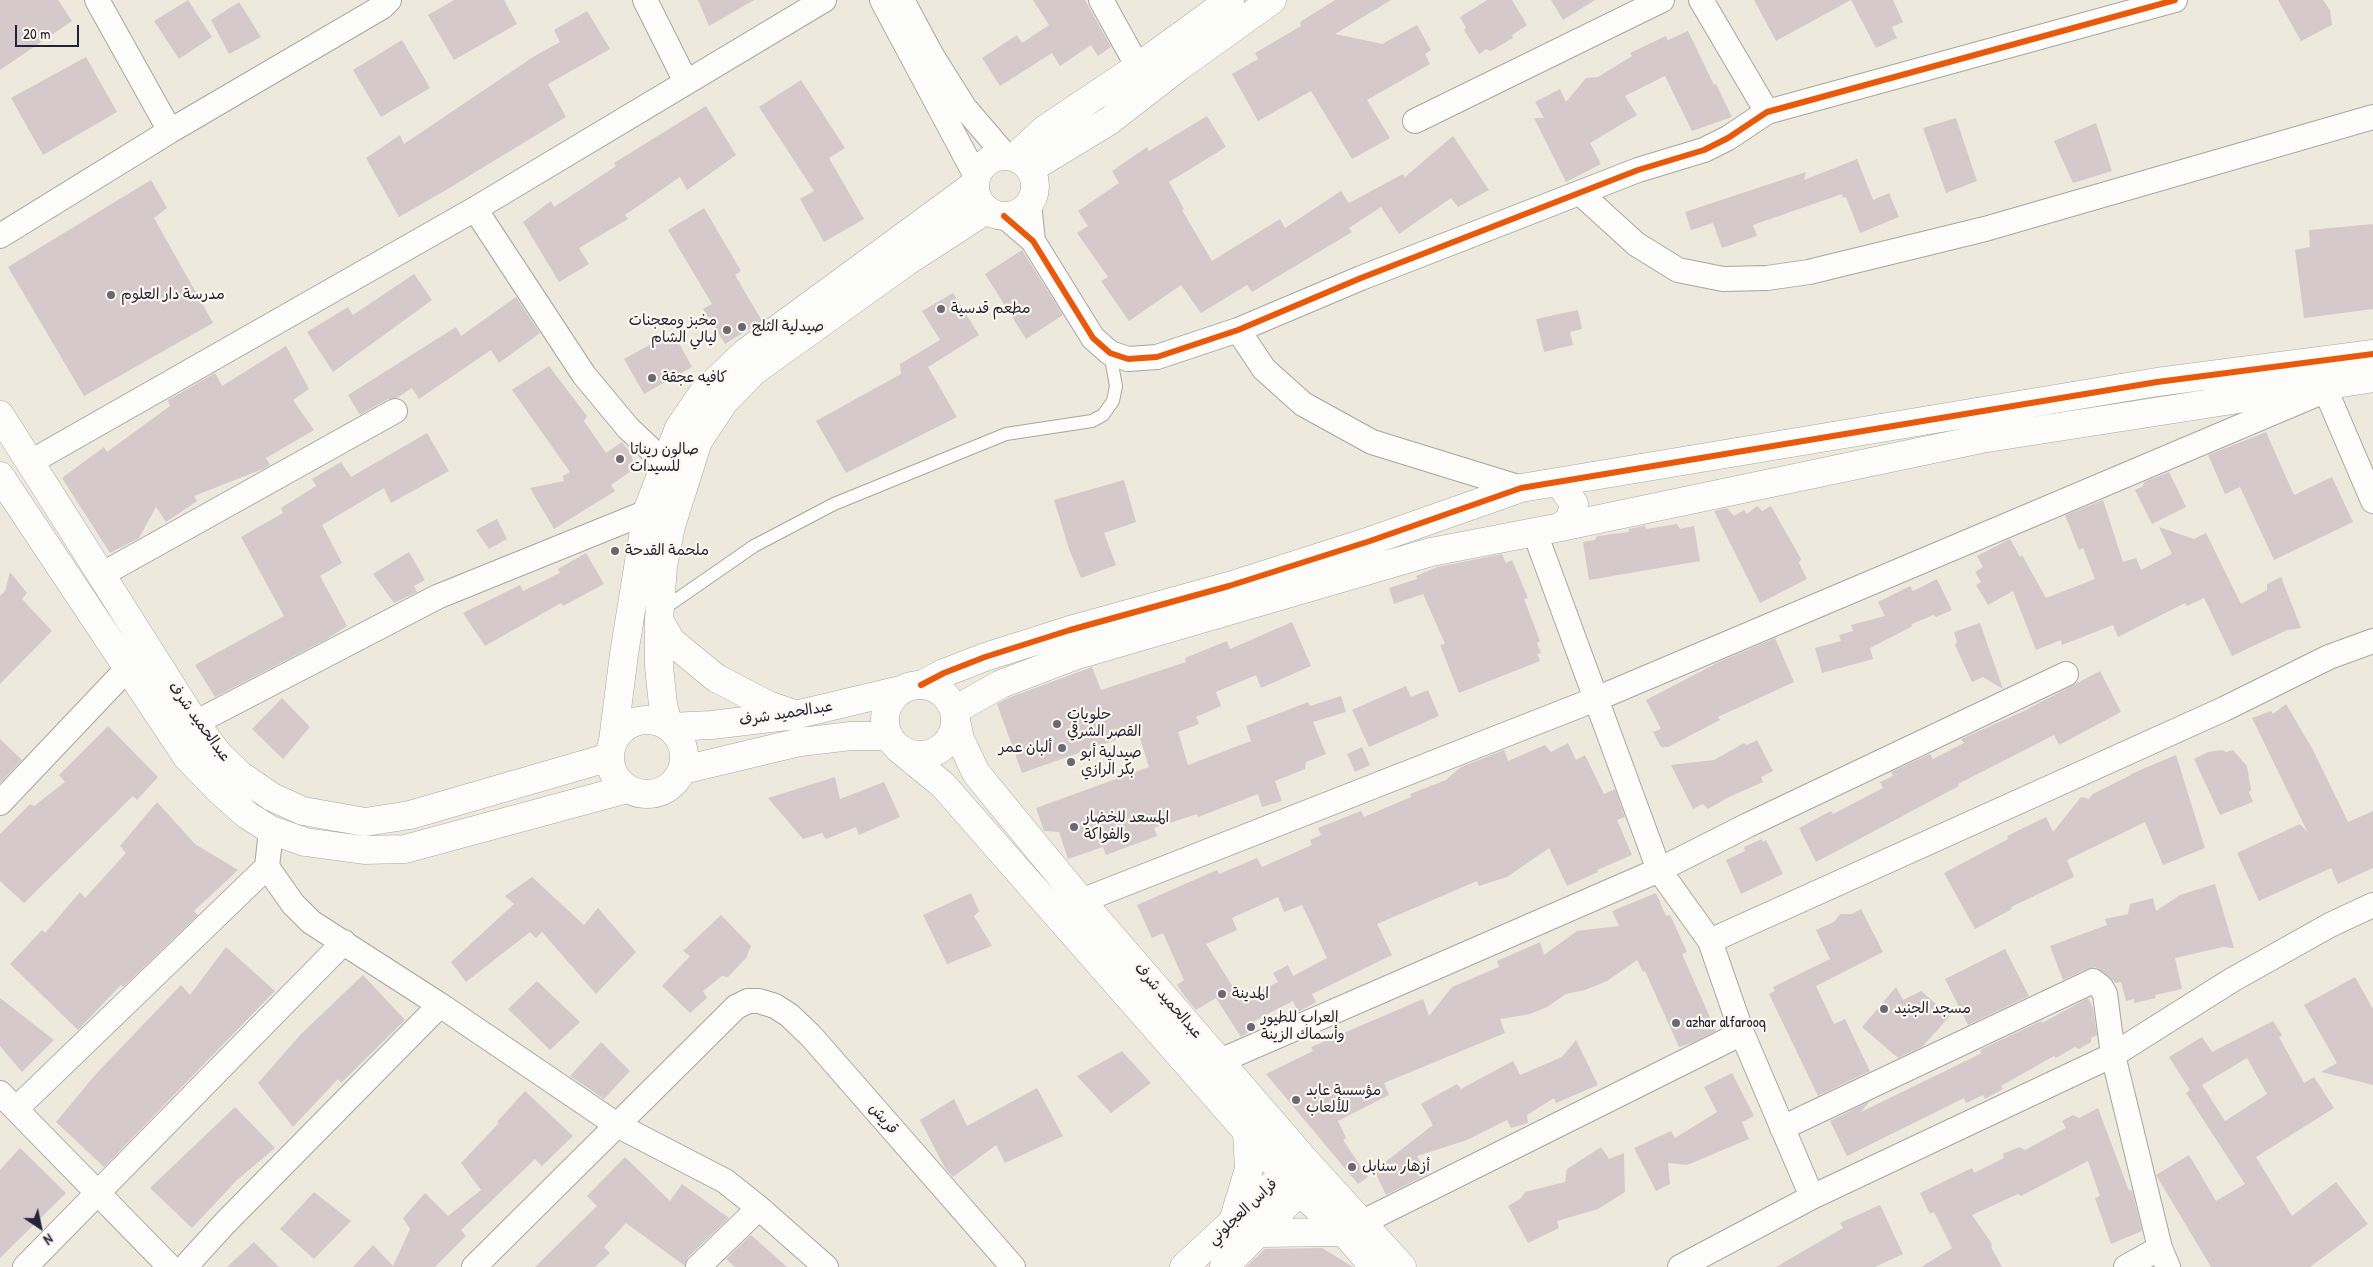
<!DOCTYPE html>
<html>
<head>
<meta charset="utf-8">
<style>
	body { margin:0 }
	#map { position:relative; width:2373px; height:1267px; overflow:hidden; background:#edeadd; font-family:"Patrick Hand",sans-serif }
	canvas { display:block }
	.north { position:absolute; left:15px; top:1202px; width:50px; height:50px; -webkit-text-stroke:4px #fbf7ec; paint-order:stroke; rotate:146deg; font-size:14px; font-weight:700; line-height:20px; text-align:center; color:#22223b }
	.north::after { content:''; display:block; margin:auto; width:18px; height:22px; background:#22223b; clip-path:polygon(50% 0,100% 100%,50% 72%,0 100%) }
	.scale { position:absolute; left:15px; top:25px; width:64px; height:22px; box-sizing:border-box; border:2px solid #22223b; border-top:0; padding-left:6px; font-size:15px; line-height:18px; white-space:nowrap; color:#22223b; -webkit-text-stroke:4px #fbf7ec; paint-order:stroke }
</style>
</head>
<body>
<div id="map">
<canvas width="2373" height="1267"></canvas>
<div class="north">N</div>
<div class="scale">20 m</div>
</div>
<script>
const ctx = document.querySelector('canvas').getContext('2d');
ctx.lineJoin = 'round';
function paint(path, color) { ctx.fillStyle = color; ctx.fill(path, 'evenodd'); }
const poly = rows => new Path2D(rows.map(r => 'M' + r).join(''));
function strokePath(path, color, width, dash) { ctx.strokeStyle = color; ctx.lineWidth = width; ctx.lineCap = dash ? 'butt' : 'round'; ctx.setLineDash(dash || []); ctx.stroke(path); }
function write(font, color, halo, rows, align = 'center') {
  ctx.font = font + ' "Patrick Hand","Playpen Sans Arabic",sans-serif'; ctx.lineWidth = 4.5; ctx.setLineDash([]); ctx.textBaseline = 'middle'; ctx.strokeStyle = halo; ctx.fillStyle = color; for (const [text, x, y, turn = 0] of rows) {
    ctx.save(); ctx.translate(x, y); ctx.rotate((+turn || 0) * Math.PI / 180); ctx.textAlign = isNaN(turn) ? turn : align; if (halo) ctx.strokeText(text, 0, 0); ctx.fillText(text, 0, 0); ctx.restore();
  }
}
const building = poly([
	[0,0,58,0,72,21,0,70],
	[188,0,212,37,179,59,154,21],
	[454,0,504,0,517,24,454,60,428,15],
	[698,0,754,0,709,26],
	[1033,0,1085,0,1111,47,1098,56,1091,45,1060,66,1052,53,1000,86,982,58,1017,35,1022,43,1049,25],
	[1335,0,1391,0,1335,34,1382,44,1417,25,1431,50,1425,54,1430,64,1367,100,1390,138,1352,159,1311,91,1258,121,1232,74,1258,59,1255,53,1301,26,1300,22],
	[1487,0,1512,0,1527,25,1512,35,1513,38,1491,51,1486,49,1479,54,1464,30,1466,28,1460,17],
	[1551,0,1595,0,1563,20],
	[1754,0,1851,0,1776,41],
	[1851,0,1893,0,1903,22,1892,27,1897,38,1876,48],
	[2278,0,2323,0,2330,10,2332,25,2301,41],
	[239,2,261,37,229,54,211,20],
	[587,11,610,49,548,84,566,117,446,190,399,217,366,158,400,135,404,144,533,57,560,42,554,30],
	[1688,31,1714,85,1716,84,1732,117,1692,131,1665,76,1625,96,1637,115,1590,143,1601,164,1566,182,1534,118,1544,118,1535,102,1560,89,1566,102,1586,78,1598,77,1632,56,1630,53,1666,36,1668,40],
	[402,40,430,88,381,117,353,70],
	[86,57,117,112,43,155,11,98],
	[801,80,845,148,829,158,864,219,824,242,800,199,814,191,759,107],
	[706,106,736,155,687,190,680,177,625,215,628,219,579,248,589,264,559,282,523,222,551,201,554,207,616,166,614,163],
	[1207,116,1226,147,1169,182,1184,209,1182,210,1212,261,1280,219,1285,228,1341,191,1349,203,1403,174,1405,177,1453,136,1489,190,1458,207,1451,198,1399,234,1381,207,1349,228,1352,232,1252,292,1247,285,1201,313,1181,285,1129,321,1101,281,1108,277,1077,233,1088,226,1078,211,1119,183,1112,171,1147,147,1149,151],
	[1956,118,1977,181,1946,193,1923,128],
	[2096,123,2112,171,2073,183,2054,141],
	[1857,159,1873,200,1889,193,1899,217,1860,233,1846,197,1843,198,1842,194,1753,225,1757,236,1722,248,1713,223,1691,230,1685,212,1806,172,1804,180],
	[151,180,167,208,154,218,213,323,84,396,8,267],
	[704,208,741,271,735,275,762,321,725,344,703,309,712,304,668,230],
	[2373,224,2373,309,2304,318,2295,250,2310,247,2309,230],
	[1022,250,1063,315,1026,339,985,274],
	[414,274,432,300,333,372,307,332,348,307,353,315],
	[953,293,979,335,928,367,957,417,846,473,816,421,901,374,900,364,940,340,922,311],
	[516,297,540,333,499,363,491,350,419,399,412,388,397,398,388,399,360,415,348,395,456,327,461,336],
	[1578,310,1582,329,1570,332,1573,345,1544,352,1536,319],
	[673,332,692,367,644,394,624,359],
	[286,346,309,389,293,400,314,430,266,458,270,465,263,469,194,496,197,501,166,522,156,507,139,538,110,553,62,478,104,447,107,452,170,406,168,400,215,373,222,386],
	[549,366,587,416,584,421,606,453,622,442,631,453,634,469,611,485,615,491,554,529,530,488,564,481,563,476,570,472,512,390],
	[2266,432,2294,495,2332,477,2353,522,2274,560,2240,487,2225,494,2208,455],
	[427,433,449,471,391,503,384,488,322,525,342,563,320,576,347,626,327,639,215,697,195,665,284,616,241,537,283,513,281,508,316,486,312,479,341,462,351,477],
	[2169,472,2186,507,2152,524,2135,490,2143,486,2144,482],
	[1124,480,1136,522,1104,533,1116,565,1081,578,1069,549,1054,500],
	[2103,500,2123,562,2136,558,2141,570,2172,554,2159,527,2194,539,2206,533,2241,604,2267,590,2267,584,2281,577,2301,628,2287,630,2232,656,2204,598,2187,606,2185,603,2118,637,2113,625,2062,645,2061,640,2036,650,2013,591,1988,605,1976,585,1981,582,1975,572,1983,567,1977,556,2010,539,2020,557,2022,555,2046,598,2095,579,2083,548,2079,550,2065,515],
	[1757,506,1762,511,1771,506,1801,559,1799,563,1807,579,1760,603,1714,511,1727,508,1734,516,1744,510,1747,514],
	[497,519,507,539,489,549,476,530],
	[1677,524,1680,529,1694,526,1700,561,1589,580,1583,542,1595,540,1597,536,1629,532,1629,529,1643,526,1645,525,1646,529],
	[409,552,425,580,414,586,417,592,394,603,373,574],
	[586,553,604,584,563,606,561,603,485,646,463,613,520,585,523,591,560,573,558,569],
	[1502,554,1506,563,1512,560,1528,598,1524,599,1540,641,1537,643,1541,653,1537,654,1540,661,1459,693,1440,645,1445,644,1423,594,1394,604,1389,588,1417,579,1416,576,1437,567],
	[10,572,27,593,22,599,52,631,0,684,0,596,5,591],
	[1937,579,1952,610,1936,617,1933,615,1912,624,1911,627,1870,648,1873,659,1822,673,1815,648,1841,641,1839,635,1853,631,1851,625,1885,616,1878,602,1910,586,1913,591],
	[1292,622,1311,666,1261,688,1256,675,1216,692,1221,706,1196,717,1199,724,1178,732,1188,765,1251,741,1246,726,1308,702,1310,706,1341,696,1346,712,1313,722,1326,754,1306,762,1305,769,1275,781,1282,801,1262,807,1258,794,1198,817,1197,814,1154,828,1157,836,1106,855,1103,847,1068,859,1059,832,1044,831,1036,808,1149,767,1138,732,1022,773,997,704,1008,698,1092,667,1101,690,1186,662,1185,658,1227,641,1230,649],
	[1980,623,2003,689,1983,677,1972,682,1955,645,1957,642,1954,632],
	[1775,638,1794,682,1718,717,1720,720,1668,747,1661,747,1653,732,1661,729,1646,700,1719,662],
	[2100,671,2121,712,2059,745,2054,735,1958,784,1959,786,1816,862,1799,828,1831,811,1833,814,1883,788,1880,782,1893,776,1891,772,1930,754,1933,759,1964,743,1961,739,2022,712],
	[1406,686,1411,697,1428,690,1439,716,1369,747,1352,710],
	[282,698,310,727,283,759,252,729],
	[2286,704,2313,750,2348,822,2373,811,2373,868,2338,884,2331,868,2259,901,2237,853,2300,824,2308,833,2252,718,2271,711,2273,714],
	[108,726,158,777,137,800,133,796,24,903,0,881,0,834,30,804,34,806,65,782,59,775],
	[0,739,22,760,0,783],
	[1757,740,1773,771,1761,777,1763,782,1729,797,1708,809,1703,804,1693,809,1671,765,1714,760,1744,743,1747,745],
	[1568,743,1576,760,1585,755,1604,794,1615,789,1625,817,1617,820,1632,855,1597,870,1598,872,1567,886,1549,848,1507,877,1479,886,1477,881,1377,924,1392,955,1312,994,1316,1002,1298,1012,1293,1001,1254,1021,1258,1026,1241,1037,1216,998,1196,1010,1186,998,1177,985,1184,980,1163,933,1152,938,1137,905,1217,870,1219,874,1257,858,1262,867,1312,845,1310,840,1321,835,1318,828,1361,811,1364,817,1411,797,1410,794,1446,780,1461,767,1504,750,1508,761,1545,745,1551,752],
	[1278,897,1284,912,1302,905,1327,958,1293,976,1288,965,1273,973,1278,982,1241,1000,1206,944,1237,930,1232,918],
	[1362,747,1370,765,1355,772,1347,754],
	[2222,750,2226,752,2233,750,2247,766,2251,790,2249,792,2253,802,2220,815,2194,759,2208,752],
	[2176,755,2205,848,2163,865,2145,822,2067,860,2074,877,2011,907,2012,909,1975,929,1944,873,2008,839,2007,836,2046,817,2053,832,2081,797,2089,799,2093,794,2131,775,2131,774],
	[835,777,840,799,884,782,900,817,859,835,856,827,826,839,822,833,803,839,768,798],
	[157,802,195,844,238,870,194,911,198,915,123,987,121,985,78,1030,10,964,42,930,45,933,80,892,85,898,126,853,120,846],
	[1762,839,1763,842,1766,840,1783,874,1741,894,1726,860,1745,851,1744,847],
	[532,877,584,925,598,908,636,952,596,994,542,932,536,938,530,932,466,982,451,962,514,904,505,896],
	[2215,884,2234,948,2223,947,2175,958,2182,989,2155,995,2156,998,2134,1003,2134,999,2126,1001,2121,982,2115,983,2109,976,2095,967,2087,969,2063,980,2050,946,2107,925,2105,919,2128,914,2130,904,2153,898,2156,911,2180,895],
	[971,893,979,911,974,916,992,946,947,964,923,915],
	[1656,893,1666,916,1670,915,1687,952,1682,954,1716,1031,1692,1043,1679,1047,1645,971,1643,972,1637,960,1607,981,1585,990,1566,994,1547,1007,1530,1014,1500,1019,1505,1033,1384,1083,1389,1095,1338,1121,1346,1138,1343,1140,1368,1177,1358,1184,1266,1074,1313,1051,1311,1047,1423,999,1429,1016,1452,987,1499,967,1497,961,1540,942,1544,955,1577,931,1619,926,1612,911],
	[1861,909,1883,952,1816,986,1834,1024,1845,1019,1870,1071,1818,1096,1769,994,1775,991,1773,987,1830,959,1816,930,1834,922,1840,914,1852,914],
	[721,915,751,946,746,958,728,977,722,976,703,991,707,998,690,1013,662,986,690,956,683,951],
	[226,947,275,991,104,1167,56,1122,95,1075,181,985,190,995],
	[2005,949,2029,996,1968,1025,1945,979],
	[363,975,405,1020,341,1083,338,1079,293,1127,258,1083,301,1034],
	[2355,977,2373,1009,2373,1085,2321,1072,2337,1063,2304,1005],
	[537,981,580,1022,550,1050,508,1009],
	[1896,987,1903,1000,1921,991,1950,1016,1922,1047,1898,1058,1862,1027],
	[0,998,54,1040,22,1072,0,1046],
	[2088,998,2093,1008,2097,1035,2091,1038,2091,1042,2079,1049,2075,1047,2056,1058,2054,1056,2001,1086,2003,1089,1985,1099,1983,1095,1966,1103,1964,1098,1847,1156,1830,1121,1870,1101,1861,1112,1982,1053,1980,1050,2041,1021,2042,1023],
	[2273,1021,2282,1035,2279,1037,2304,1083,2314,1077,2334,1108,2256,1157,2292,1216,2336,1182,2368,1224,2310,1267,2211,1267,2156,1175,2189,1155,2216,1201,2245,1184,2186,1093,2190,1090,2169,1057,2202,1037,2212,1052],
	[2247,1058,2267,1094,2225,1121,2202,1085],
	[1576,1040,1598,1085,1556,1103,1554,1098,1527,1115,1528,1123,1511,1128,1507,1120,1467,1140,1417,1156,1428,1174,1386,1195,1373,1168,1384,1163,1433,1125,1421,1104,1457,1084,1461,1089,1513,1061,1520,1075,1562,1057],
	[601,1042,630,1071,604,1099,570,1076],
	[1122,1051,1151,1083,1111,1113,1077,1076],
	[1732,1073,1754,1116,1742,1122,1749,1139,1687,1165,1668,1163,1670,1184,1656,1191,1634,1148,1671,1131,1675,1138,1717,1112,1704,1087],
	[1037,1088,1063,1136,1005,1163,996,1145,953,1177,945,1168,920,1120,954,1099,967,1126],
	[525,1091,573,1136,542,1166,535,1159,461,1230,466,1236,435,1267,353,1267,373,1245,393,1266,410,1229,403,1218,425,1193,448,1216,481,1190,461,1163,499,1123,497,1122],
	[235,1107,275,1148,237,1180,192,1228,150,1188],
	[2098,1108,2129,1191,2132,1190,2142,1231,2111,1244,2095,1198,2100,1196,2088,1161,2021,1196,2018,1194,1972,1215,1992,1244,1991,1247,2002,1267,1921,1267,1952,1248,1934,1212,1930,1214,1920,1193,1972,1168,1974,1173,2004,1158,2003,1154,2019,1147,2025,1150,2066,1128,2062,1121,2073,1115,2079,1118],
	[1601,1147,1609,1159,1624,1153,1625,1192,1598,1209,1557,1221,1559,1228,1528,1243,1508,1206,1520,1199,1525,1192,1565,1182,1567,1169],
	[20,1148,66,1193,0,1258,0,1170],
	[625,1157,670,1201,682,1184,729,1218,688,1257,685,1266,626,1223,604,1247,610,1253,595,1267,535,1267,597,1206,587,1196],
	[314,1192,351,1221,314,1259,280,1229],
	[1880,1205,1903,1254,1875,1267,1776,1267,1843,1228,1840,1223],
	[751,1235,787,1267,735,1267,726,1259],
	[254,1242,279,1267,227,1267],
	[1322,1248,1353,1267,1246,1267,1265,1249]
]);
const lane = poly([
	[663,612,666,607,754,546,834,504,1006,434,1092,421,1103,415,1113,401,1116,386,1110,353]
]);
const street = poly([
	[97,0,170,131],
	[645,0,686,82],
	[882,0,976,176],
	[902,0,932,56,964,107,1005,155],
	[1101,0,1138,67],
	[1701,0,1767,112],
	[1415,121,1662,0],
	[1580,193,1636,244,1678,270,1723,279,1767,278,1809,272,1985,229,2373,117],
	[1029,204,1033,241],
	[475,209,584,375,628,428,664,462],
	[1004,216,1033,241,1093,338,1110,353,1128,359,1157,357,1238,330,1361,278,1638,170,1704,150,1728,138,1767,112,2175,0],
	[0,236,170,131,382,7,389,0],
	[1238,330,1264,369,1303,404,1372,442,1521,488],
	[2323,384,2373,501],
	[29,463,475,209,824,0],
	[1535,533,1659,870,1710,941,1742,1033,1812,1197],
	[101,575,395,411],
	[195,723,437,597,647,512],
	[0,803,127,669],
	[271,830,267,867,293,904,311,922,440,1005,617,1125,725,1181,759,1208,826,1267],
	[1081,901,1596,699,2322,392],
	[1710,941,2224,709,2329,657,2373,641],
	[1220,1061,1659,870,1748,825,2066,674],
	[0,1093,170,1267],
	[16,1109,267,867],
	[1782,1128,2093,981,2101,987,2105,994,2113,1055,2160,1248,2168,1267],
	[1363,1222,1742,1033],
	[25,1267,344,942],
	[185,1267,225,1223,440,1005],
	[474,1267,736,1007,748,1001,759,1001,775,1006,789,1015,811,1036,1013,1267],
	[698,1267,759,1208],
	[1680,1267,1812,1197,2113,1055,2232,980,2330,925,2373,905],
	[2126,1267,2160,1248]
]);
const secondary = poly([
	'975 186a30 30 0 1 1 60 0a30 30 0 1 1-60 0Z',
	[1015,157,1044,130,1138,67,1230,0],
	[1030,169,1109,121,1180,66,1272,0],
	[1559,482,1574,504,1570,519,1561,527],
	[921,685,944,673,985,657,1070,630,1229,586,1370,541,1521,488,2157,382,2373,354],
	[955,710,1001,684,1077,655,1431,552,1561,527,1981,439,2373,378],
	[669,726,663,705,659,666,659,620,663,566,671,526,698,441,724,402,754,371,906,262,986,210],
	[613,741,624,654,647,512,679,428,703,393,745,353,974,185]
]);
const primary = poly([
	[0,415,195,723,219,755,240,775,272,797,303,811,365,822,410,815,610,757],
	[0,476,187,757,218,789,247,815,271,830,305,842,364,850,405,849,627,789],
	[659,620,671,641,716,678,768,705,794,714],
	'885 720a35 35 0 1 1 70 0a35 35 0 1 1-70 0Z',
	'610 757a37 37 0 1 1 74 0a37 37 0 1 1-74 0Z',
	[956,721,960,739,976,773,1081,901,1302,1157,1402,1267],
	[670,727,712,725,795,715,900,690],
	[899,749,943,785,1299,1191,1344,1232,1374,1267],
	[683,770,800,742,851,736,888,736],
	[1234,1218,1249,1169,1247,1132],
	[1259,1233,1344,1232],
	[1184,1267,1297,1162],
	[1224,1267,1313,1178]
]);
const cycleway = poly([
	[1004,216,1033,241,1093,338,1110,353,1128,359,1157,357,1238,330,1361,278,1638,170,1704,150,1728,138,1767,112,2175,0],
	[921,685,944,673,985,657,1070,630,1229,586,1370,541,1521,488,2157,382,2373,354]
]);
const markers = [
	[111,295,5,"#696874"],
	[941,309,5,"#696874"],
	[742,327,5,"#696874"],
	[727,330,5,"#696874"],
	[652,378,5,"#696874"],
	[620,459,5,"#696874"],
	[615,551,5,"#696874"],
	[1057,724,5,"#696874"],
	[1062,748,5,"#696874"],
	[1071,762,5,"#696874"],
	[1074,827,5,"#696874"],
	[1222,994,5,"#696874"],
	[1884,1009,5,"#696874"],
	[1676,1023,5,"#696874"],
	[1251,1027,5,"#696874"],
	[1296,1100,5,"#696874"],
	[1352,1167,5,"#696874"]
];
const poiNames = [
	["مدرسة دار العلوم",121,295],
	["مطعم قدسية",951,309],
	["مخبز ومعجنات",717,321,"right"],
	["ليالي الشام",717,338,"right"],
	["صيدلية الثلج",752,327],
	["كافيه عجقة",662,378],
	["صالون ريناتا",630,450],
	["للسيدات",630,467],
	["ملحمة القدحة",625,551],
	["حلويات",1067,715],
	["القصر الشرقي",1067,732],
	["ألبان عمر",1052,748,"right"],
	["صيدلية أبو",1081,753],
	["بكر الرازي",1081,770],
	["المسعد للخضار",1084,818],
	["والفواكة",1084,835],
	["المدينة",1232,994],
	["مسجد الجنيد",1894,1009],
	["العراب للطيور",1261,1018],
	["وأسماك الزينة",1261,1035],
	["azhar alfarooq",1686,1023],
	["مؤسسة عابد",1306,1091],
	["للألعاب",1306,1108],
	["أزهار سنابل",1362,1167]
];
const streetNames = [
	["عبدالحميد شرف",786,714,-9],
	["عبدالحميد شرف",199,722,54],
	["عبدالحميد شرف",1168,1001,49],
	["قريش",883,1119,49],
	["فراس العجلوني",1243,1212,-43]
];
paint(building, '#d5c9cb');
strokePath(lane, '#a7a5a0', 14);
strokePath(street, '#a7a5a0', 26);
strokePath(secondary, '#a7a5a0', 29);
strokePath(primary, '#a7a5a0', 29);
strokePath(lane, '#fcfcfa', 12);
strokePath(street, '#fcfcfa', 24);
strokePath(secondary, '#fcfcfa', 28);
strokePath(primary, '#fcfcfa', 28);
strokePath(cycleway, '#e8590c', 6);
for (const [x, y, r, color] of markers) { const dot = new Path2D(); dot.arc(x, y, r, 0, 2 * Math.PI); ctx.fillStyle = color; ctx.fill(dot); strokePath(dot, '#fbf7ec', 2); }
write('15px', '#22223b', '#fbf7ec', poiNames, 'left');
write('15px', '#22223b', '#fbf7ec', streetNames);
</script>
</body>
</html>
